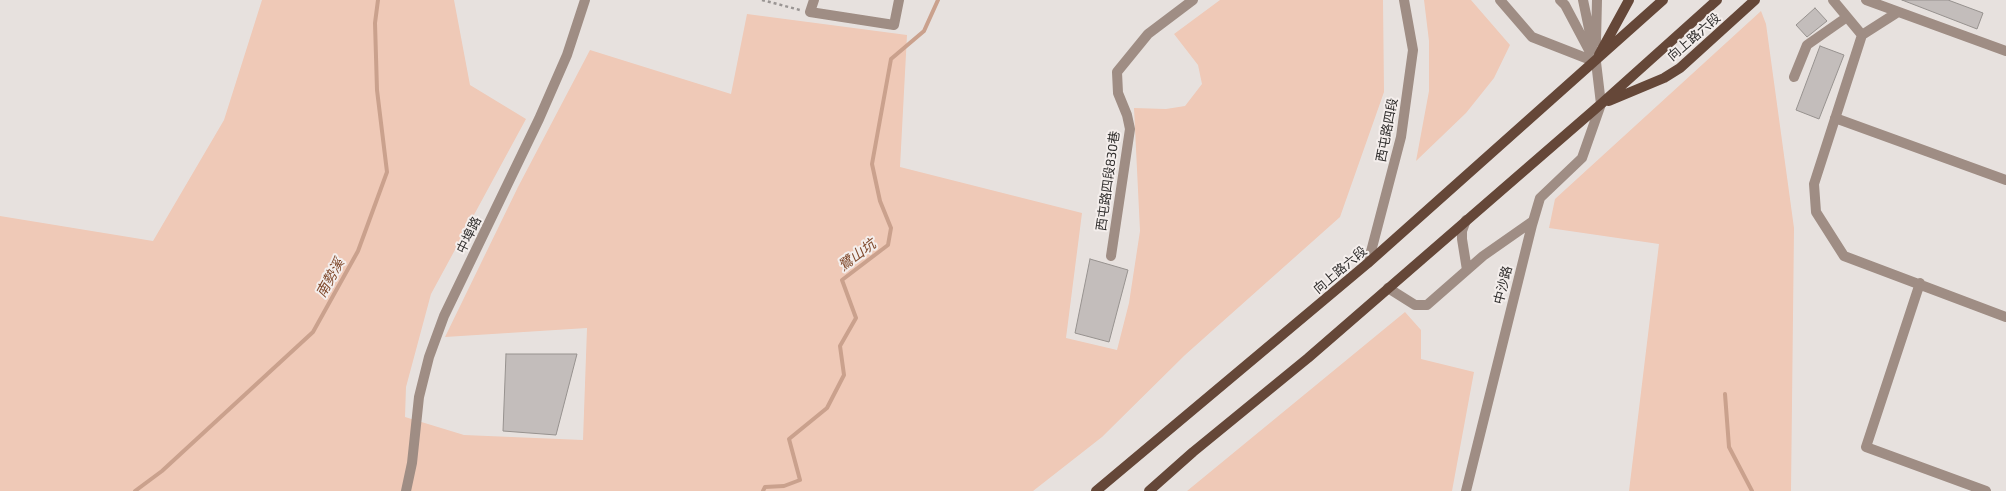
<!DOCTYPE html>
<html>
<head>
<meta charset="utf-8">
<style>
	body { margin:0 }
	canvas { display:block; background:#e7e1de }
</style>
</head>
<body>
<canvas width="2006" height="491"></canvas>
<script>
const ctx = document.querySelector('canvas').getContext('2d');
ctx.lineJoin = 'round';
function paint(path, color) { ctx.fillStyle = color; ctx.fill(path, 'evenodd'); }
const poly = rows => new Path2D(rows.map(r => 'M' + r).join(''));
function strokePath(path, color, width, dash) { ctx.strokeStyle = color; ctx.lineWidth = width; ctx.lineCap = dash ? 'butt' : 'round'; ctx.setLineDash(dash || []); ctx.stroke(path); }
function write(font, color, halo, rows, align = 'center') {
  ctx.font = font + ' "Exo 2","Noto Sans TC",sans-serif'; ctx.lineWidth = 4; ctx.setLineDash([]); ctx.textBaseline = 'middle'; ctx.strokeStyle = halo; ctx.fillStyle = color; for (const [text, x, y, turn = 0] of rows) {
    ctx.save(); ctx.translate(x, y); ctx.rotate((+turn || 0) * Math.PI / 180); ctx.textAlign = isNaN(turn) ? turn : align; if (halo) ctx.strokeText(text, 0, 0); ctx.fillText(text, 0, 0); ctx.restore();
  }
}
const green = poly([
	[262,0,454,0,470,85,526,119,431,294,406,387,405,417,464,435,583,440,587,328,445,337,518,187,590,50,731,94,747,14,907,35,900,167,1082,213,1066,338,1117,350,1129,303,1140,231,1134,108,1166,109,1185,106,1202,84,1198,65,1174,34,1220,0,1383,0,1384,92,1340,217,1185,355,1102,437,1033,491,0,491,0,216,153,241,224,120],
	[1424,0,1471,0,1510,45,1494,78,1466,113,1416,161,1429,91,1429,41],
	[1761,11,1766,24,1794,228,1791,491,1629,491,1659,244,1549,228,1555,199],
	[1405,312,1421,330,1421,359,1474,372,1452,491,1187,491]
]);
const stream = poly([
	[1725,394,1729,447,1752,491],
	[135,491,162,471,313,332,358,251,387,172,377,90,375,23,378,0],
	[763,491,765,487,784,486,800,480,789,439,827,408,844,375,840,346,856,318,842,280,888,245,891,228,880,201,872,164,891,59,924,31,938,0]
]);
const building = poly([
	[1902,0,1948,0,1983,13,1977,29,1902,0],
	[1815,8,1827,21,1807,37,1796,25,1815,8],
	[1820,46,1844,55,1819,119,1796,110,1820,46],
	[1090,259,1128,270,1109,342,1075,333,1090,259],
	[506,354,577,354,556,435,503,431,506,354]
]);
const path = poly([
	[762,0,800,10]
]);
const minor = poly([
	[814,0,810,12,894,25,899,0],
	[1500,0,1532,37,1596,62],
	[1560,0,1565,5,1591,54],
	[1833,0,1862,35,1814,184,1816,212,1844,256,2006,317],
	[1866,0,2006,51],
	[1862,35,1898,12],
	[1596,42,1597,0],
	[1794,77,1807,45,1847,17],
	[1835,118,2006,180],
	[1466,220,1462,231,1462,239,1467,270],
	[1111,256,1130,129,1127,115,1118,93,1117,72,1148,34,1193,0],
	[1368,263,1401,137,1413,50,1404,0],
	[1920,283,1866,447,1986,491],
	[1388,288,1415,305,1427,305,1483,256,1533,221],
	[406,491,412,463,419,397,429,357,444,316,539,119,567,55,585,0],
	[1466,491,1532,225,1540,198,1582,158,1601,104,1596,62,1583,0]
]);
const major = poly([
	[1599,55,1629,0],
	[1609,101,1664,78,1680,68,1755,0],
	[1096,491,1368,263,1663,0],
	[1149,491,1193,452,1308,358,1601,104,1717,0]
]);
const streetNames = [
	["向上路六段",1694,37,-41],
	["西屯路四段",1387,130,-79],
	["西屯路四段830巷",1108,181,-82],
	["中埠路",469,235,-64],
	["向上路六段",1340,270,-40],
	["中沙路",1503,285,-76]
];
const waterNames = [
	["鷺山坑",857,255,-37],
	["南勢溪",330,278,-61]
];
paint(green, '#efc9b7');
strokePath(stream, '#caa18d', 4);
paint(building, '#c3bdbb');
strokePath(building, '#97928f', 1);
strokePath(path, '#9a9593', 2.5, [3, 3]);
strokePath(minor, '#9f8d84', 10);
strokePath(major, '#654738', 10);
write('13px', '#302e2d', '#f4eeec', streetNames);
write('italic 14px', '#7e472a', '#f4eeec', waterNames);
</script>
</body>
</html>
